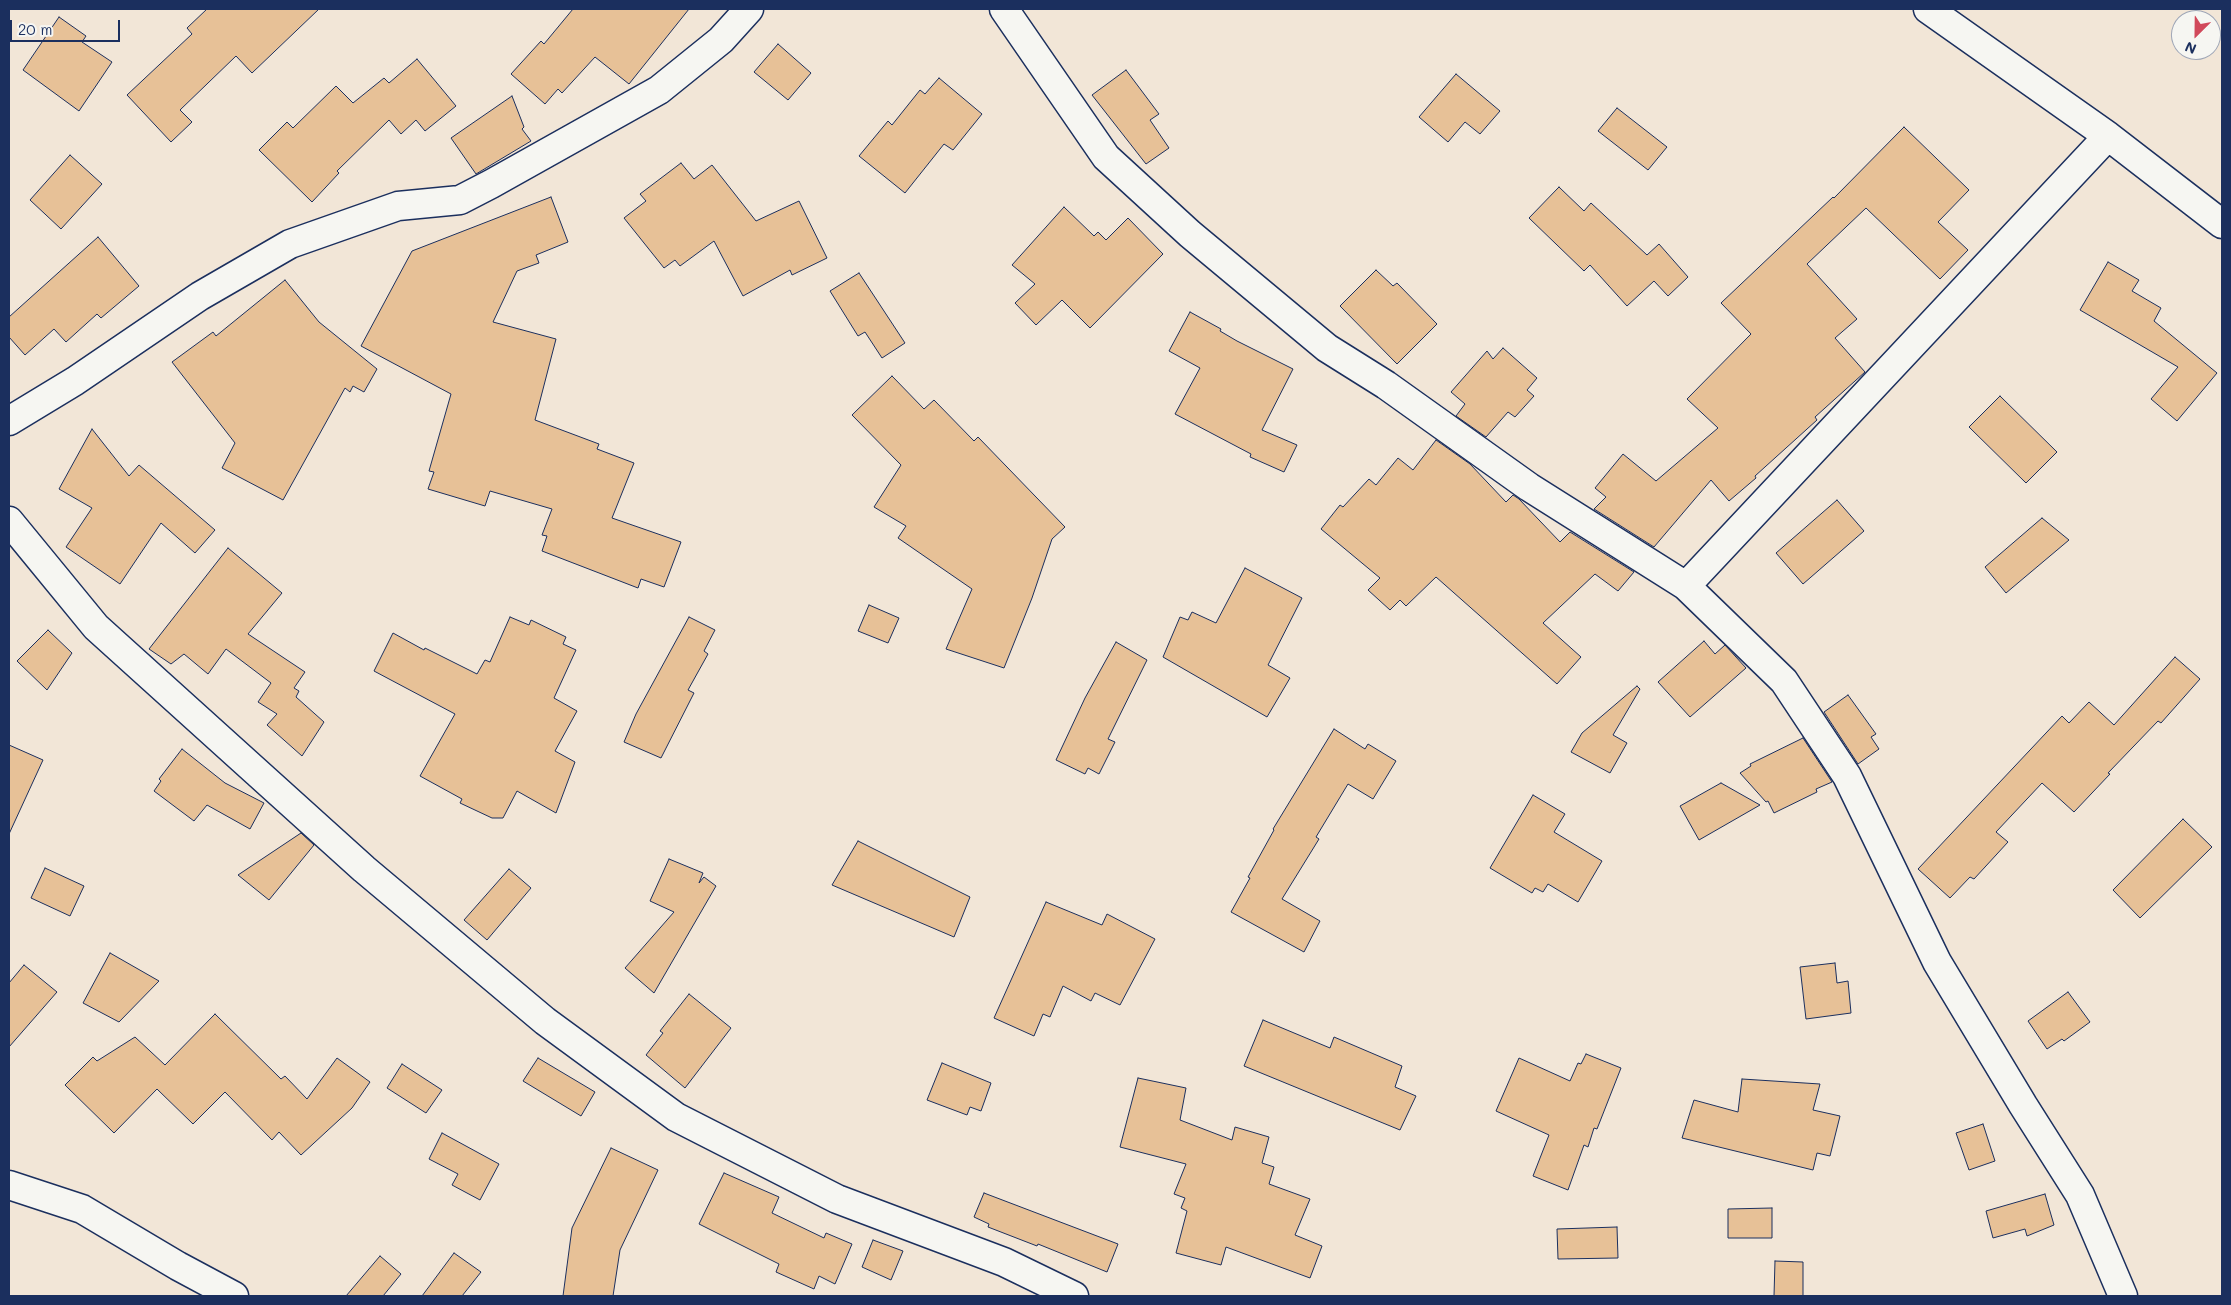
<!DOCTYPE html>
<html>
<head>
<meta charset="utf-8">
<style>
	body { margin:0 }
	#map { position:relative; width:2231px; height:1305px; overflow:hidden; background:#f2e6d7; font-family:Mali,sans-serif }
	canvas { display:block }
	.frame { position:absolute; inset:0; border:10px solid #1b2f5e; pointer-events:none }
	.north { position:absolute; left:2171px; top:10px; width:50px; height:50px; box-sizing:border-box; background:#f6f6f2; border:1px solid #9ea6b7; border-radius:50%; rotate:203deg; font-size:14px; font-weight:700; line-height:20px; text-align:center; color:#1b2f5e }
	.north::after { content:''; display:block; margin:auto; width:18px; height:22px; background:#d1495b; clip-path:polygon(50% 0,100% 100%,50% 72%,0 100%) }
	.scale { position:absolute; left:10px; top:20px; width:110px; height:22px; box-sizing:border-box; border:2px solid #1b2f5e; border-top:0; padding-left:6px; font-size:15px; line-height:18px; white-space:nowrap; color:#1b2f5e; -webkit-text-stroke:4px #f6f6f2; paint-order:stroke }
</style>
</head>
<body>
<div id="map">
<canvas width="2231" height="1305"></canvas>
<div class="frame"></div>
<div class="north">N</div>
<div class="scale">20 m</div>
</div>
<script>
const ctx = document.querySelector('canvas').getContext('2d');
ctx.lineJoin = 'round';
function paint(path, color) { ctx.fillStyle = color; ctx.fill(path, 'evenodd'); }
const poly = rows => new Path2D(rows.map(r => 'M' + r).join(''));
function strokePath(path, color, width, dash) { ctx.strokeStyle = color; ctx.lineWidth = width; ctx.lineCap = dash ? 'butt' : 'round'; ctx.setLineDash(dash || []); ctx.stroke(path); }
const building = poly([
	[207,9,319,9,252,73,236,56,180,110,192,122,171,142,127,95,192,34,187,28,207,9],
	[573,9,689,9,629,84,595,57,562,93,558,89,545,104,511,74,541,41,544,44,573,9],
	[59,17,86,36,82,42,112,62,79,111,23,70,59,17],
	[778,44,811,73,788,100,754,72,778,44],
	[417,59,456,106,425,131,416,120,401,134,389,120,337,171,339,173,312,202,259,150,287,122,293,128,336,86,353,103,384,78,389,83,417,59],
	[1126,70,1159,114,1150,120,1169,148,1146,164,1092,95,1126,70],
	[1456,74,1500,111,1480,134,1465,122,1448,142,1419,117,1456,74],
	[939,78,982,114,953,150,944,144,905,193,859,156,888,121,892,125,920,90,925,94,939,78],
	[512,96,524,127,522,129,531,141,476,174,451,138,512,96],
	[1617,108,1667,147,1648,170,1598,131,1617,108],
	[1904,127,1969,190,1938,222,1968,250,1940,279,1866,208,1807,264,1857,319,1835,338,1865,372,1815,417,1817,420,1755,476,1756,478,1729,501,1711,480,1654,547,1594,509,1606,497,1595,488,1623,454,1656,481,1718,428,1687,399,1751,334,1721,303,1833,197,1834,198,1904,127],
	[70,155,102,184,61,229,30,200,70,155],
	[681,163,694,179,712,165,756,221,799,201,827,258,792,275,790,270,743,296,714,241,680,266,675,260,664,268,624,218,646,201,640,194,681,163],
	[1559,187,1584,211,1591,203,1647,255,1659,244,1688,277,1668,296,1654,281,1627,306,1590,265,1584,271,1529,218,1559,187],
	[551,197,568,242,536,255,539,263,517,271,493,322,556,339,535,420,599,444,597,449,634,463,612,518,681,542,664,587,641,579,638,588,542,551,547,536,542,535,552,509,490,491,485,506,428,489,434,472,429,471,451,394,361,346,412,251,551,197],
	[1064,207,1094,236,1098,232,1106,240,1128,218,1163,254,1090,328,1062,300,1036,325,1015,303,1035,284,1012,265,1064,207],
	[98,237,139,286,101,318,97,314,66,342,54,329,25,355,9,337,9,317,98,237],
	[2108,262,2139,280,2132,291,2161,308,2154,321,2217,373,2177,421,2151,399,2178,367,2080,310,2108,262],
	[1376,270,1393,286,1397,283,1437,324,1397,364,1340,306,1376,270],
	[859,273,905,343,882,358,865,332,858,336,830,291,859,273],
	[285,280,319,322,377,369,364,392,353,386,350,392,345,388,283,500,222,468,235,443,172,362,213,332,216,336,285,280],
	[1190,312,1221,329,1220,331,1237,341,1293,369,1262,430,1297,445,1284,472,1250,457,1251,454,1175,414,1200,368,1169,351,1190,312],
	[1503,348,1537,378,1527,390,1534,396,1515,417,1508,412,1486,437,1456,416,1465,404,1451,392,1487,351,1493,359,1503,348],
	[892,376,924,409,934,400,974,441,978,437,1065,527,1052,539,1032,598,1004,668,946,649,972,589,898,538,906,526,874,507,901,465,852,415,892,376],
	[2000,396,2057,452,2026,483,1969,427,2000,396],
	[92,429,129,476,139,465,215,530,195,553,161,523,120,584,66,547,92,508,59,489,92,429],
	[1436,440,1470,464,1506,502,1513,495,1519,499,1560,542,1570,532,1634,572,1618,591,1595,574,1543,623,1581,657,1557,684,1436,577,1406,606,1400,600,1390,610,1368,590,1380,578,1321,529,1340,505,1343,507,1369,479,1376,485,1398,458,1413,470,1436,440],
	[1837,500,1864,531,1803,584,1776,553,1837,500],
	[2042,518,2069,540,2006,593,1985,567,2042,518],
	[228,548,282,593,248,634,305,672,294,688,299,691,296,697,324,722,302,756,267,725,277,714,258,702,271,683,226,649,208,674,184,654,171,664,149,649,228,548],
	[1245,568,1302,598,1268,665,1290,678,1267,717,1163,657,1180,617,1188,620,1192,612,1216,623,1245,568],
	[869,605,899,618,888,643,858,631,869,605],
	[510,617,529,625,531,620,566,637,563,644,576,650,554,698,577,711,555,751,575,762,556,813,517,791,503,818,492,818,460,803,462,799,420,776,455,714,374,671,393,633,424,650,425,648,477,674,485,660,490,662,510,617],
	[689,617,715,630,704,651,708,654,688,690,694,693,661,758,624,742,636,714,689,617],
	[48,630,72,653,47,690,17,661,48,630],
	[1704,641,1715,654,1725,645,1746,668,1690,717,1658,682,1704,641],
	[1116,642,1147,660,1108,739,1115,742,1099,774,1088,768,1085,774,1056,760,1085,698,1116,642],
	[2175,657,2200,679,2161,723,2158,721,2108,773,2110,774,2074,812,2042,783,1996,832,2008,842,1974,879,1970,877,1950,898,1918,869,2062,716,2069,723,2089,702,2114,725,2175,657],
	[1637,686,1640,689,1613,735,1627,743,1610,773,1571,752,1582,733,1637,686],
	[1848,695,1876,734,1871,737,1879,749,1858,764,1824,712,1848,695],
	[1334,729,1365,749,1368,744,1396,761,1373,799,1348,784,1316,837,1319,839,1282,899,1320,921,1304,952,1231,912,1250,878,1248,877,1274,830,1273,829,1334,729],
	[1803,738,1832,782,1816,789,1817,792,1774,813,1768,801,1766,802,1740,773,1751,766,1750,764,1803,738],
	[9,745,43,760,9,834,9,745],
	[182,749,225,783,264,803,250,829,207,805,194,821,154,791,161,781,159,779,182,749],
	[1721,783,1760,805,1699,840,1680,806,1721,783],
	[1533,795,1565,814,1554,832,1602,861,1578,902,1548,884,1543,892,1535,888,1532,893,1490,868,1533,795],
	[2183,819,2212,847,2140,918,2113,890,2183,819],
	[301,833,314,845,269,900,238,875,301,833],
	[858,841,970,897,954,937,832,885,858,841],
	[669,859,703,873,699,883,704,877,716,886,654,993,625,968,674,912,650,901,669,859],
	[45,868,84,886,70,916,31,898,45,868],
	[509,869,531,888,487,940,464,920,509,869],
	[1046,902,1102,925,1107,914,1155,939,1120,1005,1095,993,1091,1001,1063,986,1050,1017,1043,1014,1034,1036,994,1018,1046,902],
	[110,953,159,981,119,1022,83,1003,110,953],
	[1835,963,1837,983,1848,981,1851,1013,1806,1019,1800,967,1835,963],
	[24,965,57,992,9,1047,9,983,24,965],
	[2068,992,2090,1022,2064,1041,2062,1039,2047,1049,2028,1021,2068,992],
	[689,994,731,1028,685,1088,646,1055,663,1033,660,1031,689,994],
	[215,1014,281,1079,285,1076,307,1099,337,1058,370,1082,352,1108,301,1155,279,1132,272,1140,225,1092,193,1124,157,1089,114,1133,65,1085,93,1057,97,1061,135,1037,165,1065,215,1014],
	[1263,1020,1330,1048,1334,1037,1402,1066,1395,1087,1416,1096,1400,1130,1244,1066,1263,1020],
	[1586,1054,1621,1068,1597,1129,1594,1128,1588,1147,1584,1145,1568,1190,1533,1176,1549,1135,1496,1111,1519,1058,1570,1081,1578,1063,1581,1064,1586,1054],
	[538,1058,595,1092,581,1116,523,1081,538,1058],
	[942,1063,991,1083,981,1111,970,1107,967,1115,927,1100,942,1063],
	[402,1064,442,1090,426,1113,387,1088,402,1064],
	[1138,1078,1186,1088,1180,1120,1232,1140,1235,1127,1269,1137,1262,1163,1274,1167,1269,1184,1310,1199,1295,1235,1322,1246,1310,1278,1226,1247,1221,1265,1176,1253,1187,1211,1181,1208,1185,1198,1174,1194,1186,1164,1120,1147,1138,1078],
	[1742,1079,1820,1084,1813,1110,1840,1116,1830,1156,1817,1153,1813,1170,1682,1138,1694,1100,1738,1112,1742,1079],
	[1983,1124,1995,1161,1969,1170,1956,1133,1983,1124],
	[442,1133,499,1164,480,1200,452,1185,458,1174,429,1159,442,1133],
	[611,1148,658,1170,620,1250,613,1296,563,1296,572,1228,611,1148],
	[724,1173,779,1197,772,1213,824,1238,826,1233,852,1244,835,1284,819,1276,814,1289,776,1272,779,1264,699,1224,724,1173],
	[984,1193,1118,1244,1107,1272,1038,1244,1037,1246,988,1227,989,1224,974,1217,984,1193],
	[2045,1194,2054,1225,2027,1236,2025,1229,1993,1238,1986,1211,2045,1194],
	[1772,1208,1772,1238,1728,1238,1728,1209,1772,1208],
	[1617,1227,1618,1258,1558,1259,1557,1229,1617,1227],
	[873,1240,903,1251,891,1280,862,1267,873,1240],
	[454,1253,481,1272,462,1296,422,1296,454,1253],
	[380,1256,401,1274,383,1296,346,1296,380,1256],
	[1775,1261,1803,1262,1803,1296,1774,1296,1775,1261]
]);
const street = poly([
	[1004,9,1106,157,1190,234,1327,348,1386,385,1529,487,1686,586,1784,681,1847,776,1937,962,2023,1105,2080,1195,2123,1296],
	[1928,9,2108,136,2222,224],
	[9,421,75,381,200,296,290,244,398,206,460,200,491,184,659,90,721,40,749,9],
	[9,521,96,627,364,869,545,1021,676,1117,837,1199,1004,1262,1074,1296],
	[1686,586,2108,136],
	[9,1185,82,1209,178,1266,234,1296]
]);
paint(building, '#e7c197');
strokePath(building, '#1b2f5e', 1);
strokePath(street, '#1b2f5e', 31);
strokePath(street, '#f6f6f2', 28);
</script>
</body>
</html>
